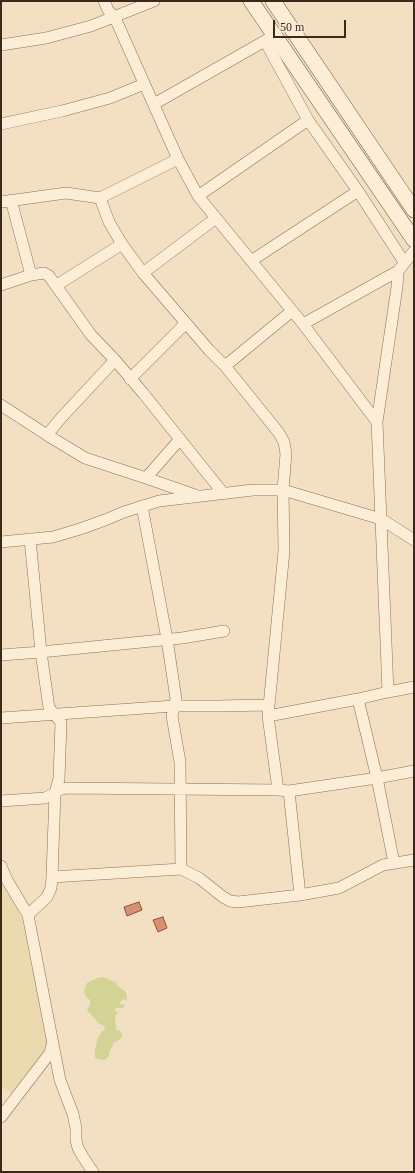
<!DOCTYPE html>
<html>
<head>
<meta charset="utf-8">
<style>
	body { margin:0 }
	#map { position:relative; width:415px; height:1173px; overflow:hidden; background:#f3dfc1; font-family:Georgia,serif }
	canvas { display:block }
	.frame { position:absolute; inset:0; border:2px solid #3d291c; pointer-events:none }
	.scale { position:absolute; left:273px; top:20px; width:73px; height:18px; box-sizing:border-box; border:2px solid #3d291c; border-top:0; padding-left:5px; font-size:12px; line-height:14px; white-space:nowrap; color:#3d291c; -webkit-text-stroke:3px #f9ead2; paint-order:stroke }
</style>
</head>
<body>
<div id="map">
<canvas width="415" height="1173"></canvas>
<div class="frame"></div>
<div class="scale">50 m</div>
</div>
<script>
const ctx = document.querySelector('canvas').getContext('2d');
ctx.lineJoin = 'round';
function paint(path, color) { ctx.fillStyle = color; ctx.fill(path, 'evenodd'); }
const poly = rows => new Path2D(rows.map(r => 'M' + r).join(''));
function strokePath(path, color, width, dash) { ctx.strokeStyle = color; ctx.lineWidth = width; ctx.lineCap = dash ? 'butt' : 'round'; ctx.setLineDash(dash || []); ctx.stroke(path); }
const farmland = poly([
	[1,883,18,910,22,920,47,1030,48,1041,45,1049,24,1080,13,1094,1,1086]
]);
const green = poly([
	[103,977,114,982,117,981,116,983,120,988,126,992,127,998,126,1001,123,999,121,1002,119,1002,120,1004,123,1004,125,1006,122,1008,118,1008,117,1007,115,1010,116,1012,119,1012,115,1016,116,1030,119,1030,121,1032,122,1035,122,1037,117,1041,113,1043,113,1046,112,1047,109,1053,109,1056,104,1060,97,1059,95,1057,95,1050,97,1040,101,1033,104,1030,105,1028,103,1025,99,1024,90,1013,88,1012,87,1010,90,1005,90,1000,86,997,84,990,87,983,97,978]
]);
const building = poly([
	[139,902,142,910,127,916,124,907,139,902],
	[163,917,167,928,158,932,153,920,163,917]
]);
const street = poly([
	[104,1,108,10,115,18,178,159,198,196,303,324,377,422,397,287,398,271,414,251],
	[265,41,308,120,358,191,404,262],
	[1,45,46,38,91,26,154,1],
	[154,104,270,38],
	[1,124,62,111,110,98,144,84],
	[198,196,308,120],
	[100,198,109,222,122,244,143,273,209,350,225,366,279,433,284,442,286,454,283,490,284,551,268,716,278,790],
	[11,200,31,275],
	[1,202,66,193,100,198,178,159],
	[251,261,358,191],
	[143,273,216,218],
	[1,285,31,275,44,273,49,276,91,335,115,360,143,393,223,493],
	[57,285,122,244],
	[303,324,398,271],
	[115,360,61,418,47,435,85,458,146,478,195,495],
	[225,366,292,311],
	[130,379,186,323],
	[1,405,47,435],
	[377,422,388,692],
	[146,478,180,439],
	[142,506,167,639,176,699,172,716,180,762,181,869],
	[1,542,53,537,80,529,105,520,124,512,159,501,253,490,283,490,381,519,414,540],
	[1,655,41,652,182,638,224,631],
	[358,699,377,778,394,863],
	[268,716,358,699,388,692,414,687],
	[1,718,174,706,217,706,269,705],
	[289,791,300,895],
	[1,801,45,798,55,793,59,790,66,788,278,790,289,791,377,778,414,771],
	[1,866,7,880,28,915,60,1080,73,1114,76,1128,76,1140,78,1148,83,1157,93,1172],
	[52,877,181,869,199,878,223,897,230,901,238,902,300,895,339,888,383,865,414,860],
	[28,915,47,897,51,888,52,877,55,793,59,779,61,722,49,708,41,652,30,539],
	[1,1117,50,1053,52,1045]
]);
const secondary = poly([
	[251,1,414,240],
	[273,1,414,210]
]);
paint(farmland, '#eadaae');
paint(green, '#d2d394');
paint(building, '#d59273');
strokePath(building, '#915339', 1);
strokePath(street, '#8f6f56', 12);
strokePath(secondary, '#71503a', 16);
strokePath(street, '#fcedd6', 11);
strokePath(secondary, '#fcedd6', 15);
</script>
</body>
</html>
